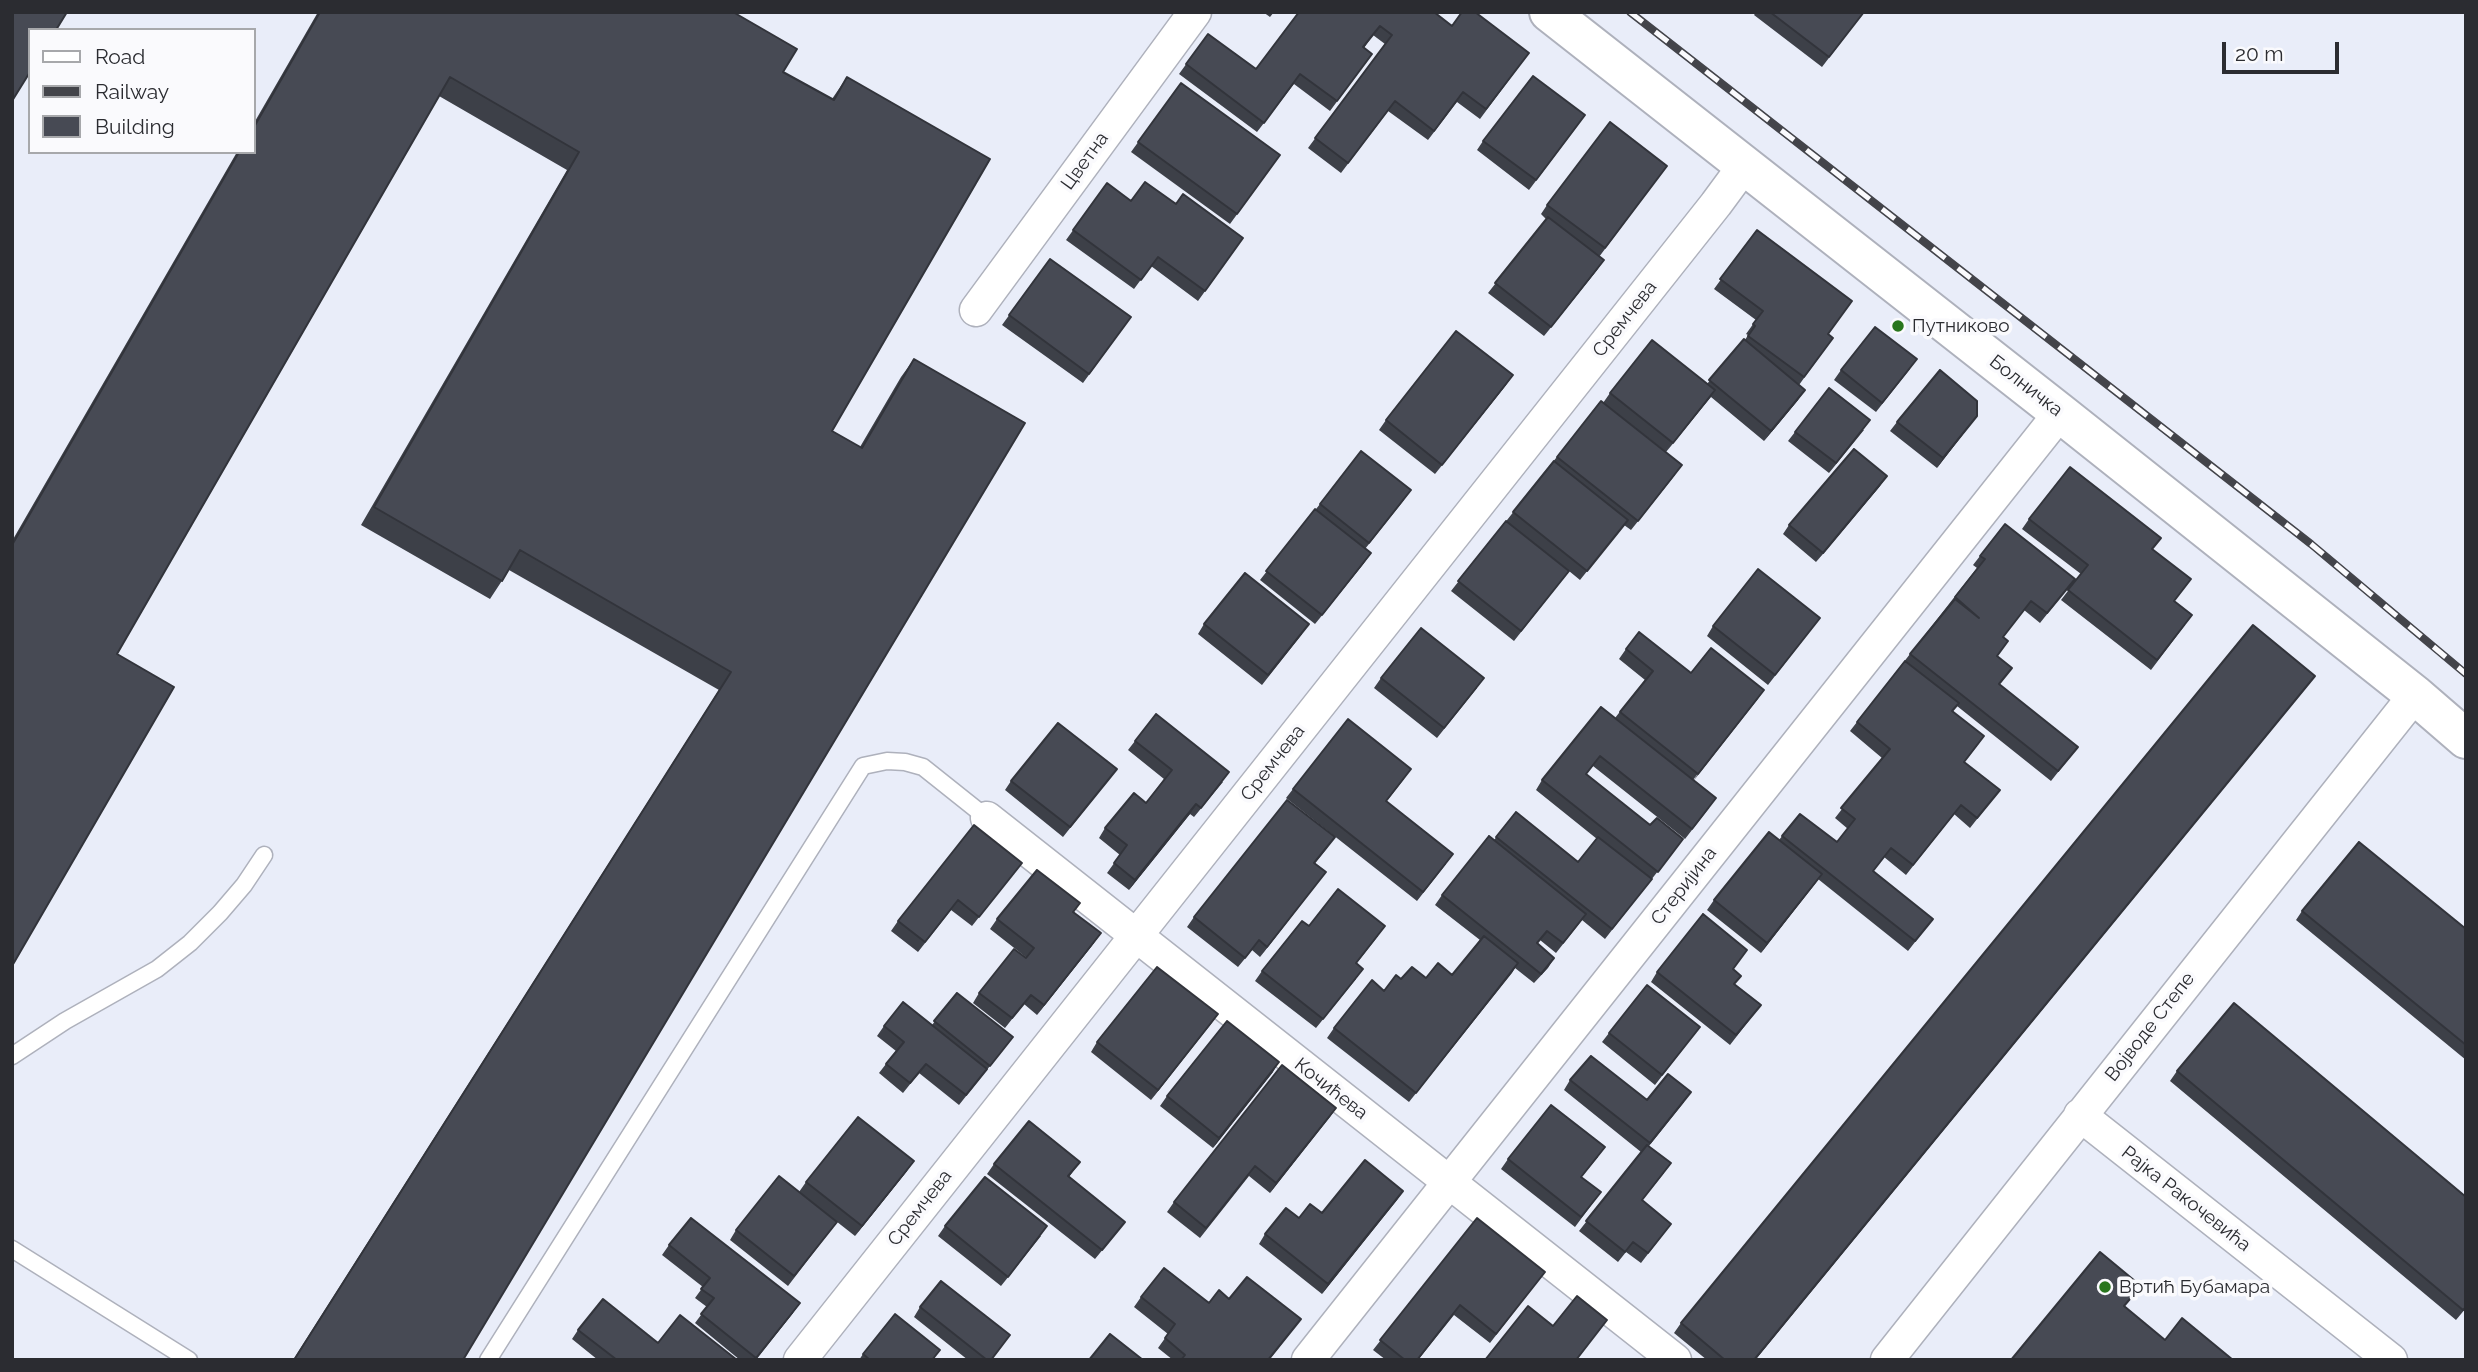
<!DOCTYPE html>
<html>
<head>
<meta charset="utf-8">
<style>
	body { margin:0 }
	#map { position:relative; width:2478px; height:1372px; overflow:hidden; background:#e9edf9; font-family:Raleway,sans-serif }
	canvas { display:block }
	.frame { position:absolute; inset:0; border:14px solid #2b2c31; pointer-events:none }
	.legend { position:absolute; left:28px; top:28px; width:228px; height:126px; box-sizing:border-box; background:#fafafd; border:2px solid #a7a8ab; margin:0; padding:9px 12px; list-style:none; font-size:21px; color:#2b2c31 }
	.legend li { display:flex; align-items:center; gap:14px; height:35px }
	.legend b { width:35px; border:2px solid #a7a8ab }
	.scale { position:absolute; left:2222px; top:42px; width:117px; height:32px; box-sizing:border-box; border:4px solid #2b2c31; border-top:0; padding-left:9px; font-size:21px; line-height:24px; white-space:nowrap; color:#2b2c31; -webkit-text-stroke:5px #fafafd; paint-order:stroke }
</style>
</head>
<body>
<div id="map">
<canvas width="2478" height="1372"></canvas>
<div class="frame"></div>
<ul class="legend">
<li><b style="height:9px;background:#fff"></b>Road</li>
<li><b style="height:9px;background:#43444a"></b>Railway</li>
<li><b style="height:19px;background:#474a54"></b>Building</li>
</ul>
<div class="scale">20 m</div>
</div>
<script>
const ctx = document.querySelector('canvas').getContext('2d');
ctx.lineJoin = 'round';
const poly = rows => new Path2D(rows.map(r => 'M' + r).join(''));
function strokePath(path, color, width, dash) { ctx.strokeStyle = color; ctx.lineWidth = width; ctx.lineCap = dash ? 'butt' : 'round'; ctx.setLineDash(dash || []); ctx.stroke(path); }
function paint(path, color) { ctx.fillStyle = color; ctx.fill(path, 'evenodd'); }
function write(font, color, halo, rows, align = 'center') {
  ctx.font = font + ' Raleway,sans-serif'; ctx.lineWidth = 7; ctx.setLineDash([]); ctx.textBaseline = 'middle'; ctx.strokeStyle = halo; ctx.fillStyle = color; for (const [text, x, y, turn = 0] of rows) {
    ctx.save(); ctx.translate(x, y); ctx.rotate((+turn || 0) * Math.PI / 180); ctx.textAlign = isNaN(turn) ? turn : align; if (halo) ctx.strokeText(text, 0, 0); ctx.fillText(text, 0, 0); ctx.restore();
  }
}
const service = poly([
	[12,1056,65,1021,157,969,190,943,220,913,244,885,264,855],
	[12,1249,189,1360],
	[488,1360,863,766,887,761,905,762,923,767,987,818]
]);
const minor = poly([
	[976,310,1195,12],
	[987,818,1675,1360],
	[2080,1115,2391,1360],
	[800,1360,1716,204,1744,166],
	[1308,1360,2060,413],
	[1887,1360,2415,695]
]);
const tertiary = poly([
	[1549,12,2060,413,2415,695,2466,739]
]);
const rail = poly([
	[1630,12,2311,544,2466,674]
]);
const wall = poly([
	[318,12,733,12,783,72,832,99,847,77,832,431,860,447,901,377,914,359,463,1360,293,1360,719,690,509,570,490,599,361,525,567,170,439,96,117,654,12,966,12,541,237,152,254,152,254,123],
	[1263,12,1274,12,1270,17],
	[1299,12,1452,26,1529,53,1480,119,1457,102,1428,140,1388,111,1341,173,1308,148,1385,44,1373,35,1364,48,1372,54,1330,111,1294,84,1257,132,1179,74,1208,34,1256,69],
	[1756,12,1864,12,1822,67,1754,15],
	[1181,83,1280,155,1230,224,1131,152],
	[1578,125,1529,190,1477,150,1483,141],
	[1667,166,1599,257,1597,270,1544,336,1488,293,1546,219,1541,214,1547,205],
	[1107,183,1131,201,1176,204,1243,238,1198,301,1151,266,1134,289,1066,240],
	[1757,230,1828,334,1833,338,1799,385,1798,400,1764,441,1711,397,1666,452,1603,403,1610,393,1707,384,1744,339,1745,340,1748,335,1746,334,1756,320,1714,289],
	[1050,259,1131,317,1083,383,1002,325],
	[1910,369,1876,412,1834,380,1841,370],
	[1506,385,1435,474,1379,430,1386,420],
	[1601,401,1675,475,1631,530,1624,525,1580,580,1569,571,1514,641,1451,591],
	[1897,422,1970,425,1937,468,1890,431],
	[1864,430,1829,473,1788,441,1795,432],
	[1880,486,1816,562,1783,534,1789,525],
	[1404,500,1365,549,1364,563,1315,624,1260,580,1320,504],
	[2029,519,2153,550,2174,601,2185,625,2151,670,2061,600,2081,574,2022,529],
	[1980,556,2075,579,2040,623,2024,610,2003,637,1997,656,2000,685,2078,747,2051,781,1957,706,1953,711,1977,746,1964,762,2000,790,1970,828,1954,814,1906,875,1884,857,1873,871,1933,919,1926,928,1908,951,1818,879,1761,953,1707,910,1714,900,1779,840,1800,814,1837,842,1848,829,1835,818,1882,758,1850,731,1977,568,1973,565],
	[1820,618,1768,685,1707,636,1713,626],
	[1204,624,1302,634,1262,685,1198,634],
	[1626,649,1691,673,1764,690,1693,780,1709,808,1685,839,1593,766,1586,774,1650,825,1683,839,1605,939,1582,920,1556,953,1540,940,1537,944,1554,958,1548,968,1534,983,1515,968,1409,1102,1327,1038,1334,1028,1384,991,1426,978,1452,975,1480,940,1435,905,1442,895,1494,840,1516,812,1578,862,1597,839,1536,790,1542,780,1615,718,1645,680,1619,659],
	[2315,676,2308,685,1755,1360,1707,1360,1674,1333,1681,1323],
	[1381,678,1477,688,1437,738,1374,688],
	[1135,741,1223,782,1194,817,1190,814,1129,890,1107,873,1120,855,1099,838,1105,828,1146,803,1164,779,1128,750],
	[1110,778,1063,837,1005,790,1011,781],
	[1404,779,1386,802,1446,864,1417,901,1286,798,1293,789],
	[1328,847,1315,863,1326,872,1260,957,1252,950,1238,967,1187,927,1194,917],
	[1022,863,972,926,951,910,918,952,891,931,898,921],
	[1080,903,1074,912,1094,943,1037,1015,1024,1004,1005,1028,973,1003,979,993,1027,958,990,929,997,919],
	[2302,911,2466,929,2466,1060,2296,920],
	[1309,926,1378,936,1356,964,1356,979,1316,1028,1255,981,1262,971],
	[1733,969,1735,985,1761,1005,1730,1045,1651,982,1657,972],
	[957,993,1013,1037,959,1105,919,1073,903,1093,879,1073,896,1051,877,1036,884,1026,932,1025],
	[1218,1014,1151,1100,1091,1052,1097,1042],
	[1700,1027,1655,1085,1602,1042,1609,1033],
	[2177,1071,2466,1197,2466,1308,2456,1320,2170,1081],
	[1273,1072,1213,1148,1160,1106,1167,1096],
	[1570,1080,1647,1100,1684,1102,1649,1146,1664,1173,1642,1200,1671,1224,1641,1263,1626,1252,1618,1262,1579,1231,1641,1152,1564,1090],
	[1336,1108,1270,1193,1249,1176,1200,1238,1167,1212,1174,1202],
	[1598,1157,1581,1177,1601,1192,1575,1227,1501,1169,1508,1159],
	[1080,1162,1069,1177,1118,1231,1095,1259,987,1174,994,1164],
	[907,1171,855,1236,827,1214,837,1222,788,1286,730,1240,736,1230,799,1192,806,1182],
	[1403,1191,1322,1294,1259,1244,1265,1234,1299,1218,1322,1213],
	[1477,1218,1538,1281,1490,1343,1454,1315,1418,1360,1386,1360,1373,1350],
	[945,1226,1041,1236,1001,1286,938,1236],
	[669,1245,793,1313,756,1360,740,1360,695,1323,707,1307,695,1298,703,1287,662,1255],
	[1141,1297,1209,1303,1229,1299,1301,1319,1269,1360,1173,1360,1158,1348,1168,1334,1134,1307],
	[920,1307,1003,1345,991,1360,968,1360,914,1317],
	[578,1330,658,1343,737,1360,598,1360,572,1339],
	[863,1354,933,1360,859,1360]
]);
const shadedWall = poly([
	[1604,260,1597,270,1544,336,1551,327],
	[1513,375,1506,385,1435,474,1442,465],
	[1715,390,1708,400,1666,452,1673,443],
	[1805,390,1798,400,1764,441,1771,431],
	[1977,416,1970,425,1937,468,1943,458],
	[1887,476,1880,486,1816,562,1823,553],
	[1371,553,1364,563,1315,624,1322,615],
	[2315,676,2308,685,1755,1360,1754,1360],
	[1764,690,1757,700,1691,784,1698,774],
	[1196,804,1190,814,1129,890,1135,880],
	[1326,872,1319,881,1260,957,1267,947],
	[1822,874,1815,884,1761,953,1767,943],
	[1101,933,1094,943,1037,1015,1044,1005],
	[1518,963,1512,973,1409,1102,1416,1093],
	[1218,1014,1211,1024,1151,1100,1158,1090],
	[1279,1062,1273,1072,1213,1148,1219,1138],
	[1336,1108,1330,1117,1270,1193,1276,1183],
	[914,1161,907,1171,855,1236,862,1226],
	[1403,1191,1397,1200,1322,1294,1328,1284],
	[800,1303,793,1313,755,1360,756,1358]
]);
const building = poly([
	[12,12,67,12,56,30,30,30,30,72,12,101,12,12],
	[320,12,733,12,797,49,783,72,834,100,847,77,990,159,832,431,862,448,914,359,1025,423,463,1360,294,1360,731,672,520,550,502,581,374,507,579,152,450,77,117,654,174,687,12,966,12,545,239,152,254,152,254,127,320,12],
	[1299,12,1434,12,1452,26,1462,12,1475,12,1529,53,1486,109,1463,92,1434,131,1395,101,1348,163,1315,138,1392,35,1380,26,1363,47,1372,54,1337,101,1300,74,1264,123,1186,64,1208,34,1256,69,1299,12],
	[1770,12,1864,12,1829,57,1770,12],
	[1533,76,1585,115,1536,180,1483,141,1533,76],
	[1181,83,1280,155,1237,214,1138,142,1181,83],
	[1610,122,1667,166,1605,248,1547,205,1610,122],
	[1145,182,1176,204,1183,194,1243,238,1205,291,1158,257,1141,280,1073,230,1107,183,1131,201,1145,182],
	[1548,217,1604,260,1551,327,1495,283,1548,217],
	[1757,230,1852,301,1828,334,1833,338,1804,377,1748,336,1755,326,1753,324,1763,311,1720,279,1757,230],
	[1050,259,1131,317,1089,374,1009,315,1050,259],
	[1875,327,1917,359,1882,403,1841,370,1875,327],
	[1456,331,1513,375,1442,465,1386,420,1456,331],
	[1744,339,1805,390,1771,431,1709,380,1744,339],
	[1652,340,1715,390,1673,443,1610,393,1652,340],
	[1940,370,1977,401,1977,416,1943,458,1897,422,1940,370],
	[1829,388,1870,420,1836,463,1795,432,1829,388],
	[1601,401,1682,465,1638,521,1557,457,1601,401],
	[1854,449,1887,476,1823,553,1789,525,1854,449],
	[1361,451,1411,490,1369,543,1320,504,1361,451],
	[1554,461,1628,520,1587,571,1513,512,1554,461],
	[2070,467,2161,538,2152,549,2191,579,2174,601,2192,615,2157,660,2068,590,2088,565,2029,519,2070,467],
	[1315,509,1371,553,1322,615,1266,571,1315,509],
	[1506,521,1569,571,1521,631,1458,581,1506,521],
	[2005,524,2075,579,2047,613,2031,601,2003,637,2008,641,1997,656,2012,668,1999,684,2078,747,2058,771,1910,654,1955,599,1979,618,1955,597,1985,559,1980,556,2005,524],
	[1758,569,1820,618,1775,675,1713,626,1758,569],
	[1245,573,1309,624,1268,675,1204,624,1245,573],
	[2253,625,2315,676,1754,1360,1725,1360,1681,1323,2253,625],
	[1421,628,1484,678,1444,728,1381,678,1421,628],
	[1639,632,1691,673,1711,648,1764,690,1698,774,1620,712,1653,671,1626,649,1639,632],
	[1905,661,1959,703,1952,711,1984,736,1964,762,2000,790,1977,818,1961,805,1913,865,1891,848,1873,871,1933,919,1915,941,1782,836,1800,814,1837,842,1855,819,1841,808,1890,749,1857,722,1905,661],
	[1601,707,1716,798,1692,829,1600,756,1586,774,1650,825,1657,818,1683,839,1658,872,1542,780,1601,707],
	[1156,714,1229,772,1201,808,1196,804,1135,880,1114,863,1127,845,1105,828,1134,793,1146,803,1172,770,1135,741,1156,714],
	[1348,719,1411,769,1386,801,1453,854,1423,892,1293,789,1348,719],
	[1058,723,1117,769,1070,827,1011,781,1058,723],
	[1287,800,1335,837,1314,863,1326,872,1267,947,1259,940,1245,958,1194,917,1287,800],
	[1516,812,1578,862,1598,837,1652,879,1612,929,1496,837,1516,812],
	[974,825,1022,863,979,917,958,900,925,942,898,921,974,825],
	[1769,832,1822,874,1767,943,1714,900,1769,832],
	[1489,836,1586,914,1563,943,1547,931,1537,943,1554,958,1541,974,1442,895,1489,836],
	[2359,842,2466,929,2466,1045,2302,911,2359,842],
	[1037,870,1080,903,1073,912,1101,933,1044,1005,1031,995,1012,1018,979,993,1014,949,1026,958,1034,948,997,919,1037,870],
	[1338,889,1385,926,1356,963,1363,969,1323,1019,1262,971,1302,921,1309,926,1338,889],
	[1703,914,1747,950,1733,969,1741,976,1734,984,1761,1005,1736,1035,1657,972,1703,914],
	[1484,936,1518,963,1416,1093,1334,1028,1372,980,1384,991,1396,975,1401,979,1412,967,1426,978,1438,963,1452,975,1484,936],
	[1157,967,1218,1014,1158,1090,1097,1042,1157,967],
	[1647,985,1700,1027,1662,1075,1609,1033,1647,985],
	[957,993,1013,1037,990,1066,934,1021,957,993],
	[903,1002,987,1069,966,1095,926,1064,910,1083,886,1064,904,1042,884,1026,903,1002],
	[2234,1003,2466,1197,2466,1307,2463,1310,2177,1071,2234,1003],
	[1227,1021,1279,1062,1219,1138,1167,1096,1227,1021],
	[1591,1056,1647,1100,1668,1074,1691,1092,1650,1143,1570,1080,1591,1056],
	[1282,1065,1336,1108,1276,1183,1255,1166,1206,1228,1174,1202,1282,1065],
	[1551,1105,1605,1147,1581,1177,1601,1192,1581,1217,1508,1159,1551,1105],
	[858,1117,914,1161,862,1226,806,1182,858,1117],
	[1029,1121,1080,1162,1068,1176,1125,1222,1102,1250,994,1164,1029,1121],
	[1647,1145,1671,1163,1642,1200,1671,1224,1648,1253,1633,1242,1625,1252,1586,1221,1647,1145],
	[1365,1160,1403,1191,1328,1284,1265,1234,1286,1208,1299,1218,1310,1204,1322,1213,1365,1160],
	[779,1176,837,1222,794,1276,736,1230,779,1176],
	[985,1177,1047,1226,1008,1277,945,1226,985,1177],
	[691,1218,800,1303,756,1358,701,1314,714,1298,701,1289,710,1278,669,1245,691,1218],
	[1477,1218,1545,1272,1496,1334,1460,1305,1417,1360,1405,1360,1380,1340,1477,1218],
	[2100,1252,2141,1286,2124,1306,2165,1340,2182,1318,2233,1360,2011,1360,2100,1252],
	[1164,1268,1209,1303,1219,1290,1229,1299,1247,1277,1301,1319,1268,1360,1181,1360,1185,1355,1165,1338,1175,1324,1141,1297,1164,1268],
	[941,1281,1010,1335,991,1360,987,1360,920,1307,941,1281],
	[1577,1296,1607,1320,1576,1360,1485,1360,1528,1306,1553,1326,1577,1296],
	[603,1299,658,1343,680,1315,737,1360,617,1360,578,1330,603,1299],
	[895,1314,940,1350,932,1360,870,1360,863,1354,895,1314],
	[1110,1334,1143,1360,1089,1360,1110,1334]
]);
const markers = [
	[1898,326,7,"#29761d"],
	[2105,1287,7,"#29761d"]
];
const streetNames = [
	["Цветна",1085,161,-54],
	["Сремчева",1625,319,-52],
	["Болничка",2026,386,38],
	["Сремчева",1273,763,-52],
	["Стеријина",1684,886,-52],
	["Војводе Степе",2150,1027,-52],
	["Кочићева",1331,1089,38],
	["Рајка Ракочевића",2186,1199,38],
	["Сремчева",920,1208,-52]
];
const poiNames = [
	["Путниково",1912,326],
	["Вртић Бубамара",2119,1287]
];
strokePath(service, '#aeb1bc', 19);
strokePath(minor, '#aeb1bc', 35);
strokePath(tertiary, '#aeb1bc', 42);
strokePath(service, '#fff', 16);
strokePath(minor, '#fff', 32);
strokePath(tertiary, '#fff', 38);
strokePath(rail, '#43444a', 8);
strokePath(rail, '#fafafd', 5, [16]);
paint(wall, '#3d4048');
paint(shadedWall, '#32343b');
paint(building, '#474a54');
strokePath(building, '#32343b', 2);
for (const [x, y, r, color] of markers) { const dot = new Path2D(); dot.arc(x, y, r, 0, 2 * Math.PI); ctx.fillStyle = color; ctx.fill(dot); strokePath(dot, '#fafafd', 2.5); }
write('19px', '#2b2c31', '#fafafd', streetNames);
write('19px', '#2b2c31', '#fafafd', poiNames, 'left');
</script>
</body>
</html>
